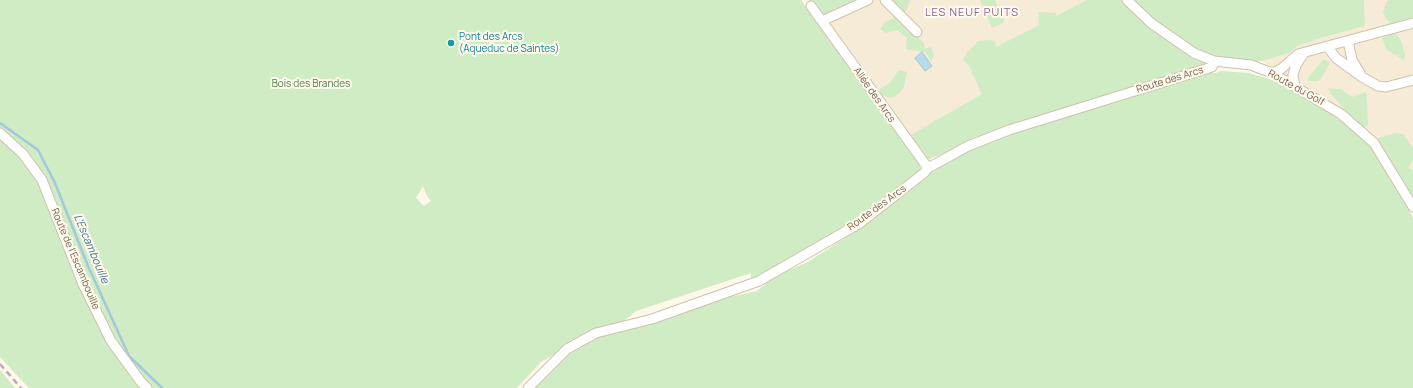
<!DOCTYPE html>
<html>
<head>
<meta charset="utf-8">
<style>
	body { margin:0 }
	canvas { display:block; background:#fdf8e8 }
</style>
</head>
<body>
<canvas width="1413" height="388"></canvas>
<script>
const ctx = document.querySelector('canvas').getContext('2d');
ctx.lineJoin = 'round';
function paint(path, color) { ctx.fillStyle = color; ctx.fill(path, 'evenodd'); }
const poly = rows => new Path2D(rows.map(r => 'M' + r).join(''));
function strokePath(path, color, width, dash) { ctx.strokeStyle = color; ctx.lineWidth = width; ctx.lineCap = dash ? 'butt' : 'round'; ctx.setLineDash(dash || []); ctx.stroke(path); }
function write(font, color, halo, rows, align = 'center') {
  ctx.font = font + ' Manrope,sans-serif'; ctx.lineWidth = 4; ctx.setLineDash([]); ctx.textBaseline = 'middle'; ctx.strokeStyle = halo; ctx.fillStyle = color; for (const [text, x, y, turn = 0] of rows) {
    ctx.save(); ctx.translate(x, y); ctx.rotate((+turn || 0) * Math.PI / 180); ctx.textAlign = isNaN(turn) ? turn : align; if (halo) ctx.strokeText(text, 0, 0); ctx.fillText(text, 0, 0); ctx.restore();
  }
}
const residential = poly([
	[871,0,1087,0,967,62,983,94,907,137,829,28,833,19],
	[1364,0,1390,0,1387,2,1390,23,1413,17,1413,211,1374,143,1295,87,1263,61,1289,53,1297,46,1324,37,1365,26]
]);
const green = poly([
	[0,0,801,0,920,165,920,171,860,223,760,282,751,279,751,273,636,311,613,330,713,301,757,291,775,276,808,262,868,223,921,180,928,173,1002,130,927,160,907,137,982,94,969,66,963,60,967,52,979,41,988,40,995,41,996,47,1039,25,1038,12,1056,13,1056,16,1087,0,1364,0,1365,26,1324,37,1297,46,1289,53,1263,61,1203,66,1207,73,1216,73,1221,71,1249,73,1275,81,1314,103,1347,125,1371,147,1394,184,1413,218,1413,388,529,388,579,340,541,362,517,388,29,388,0,357],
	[423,186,427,196,431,201,424,206,416,198],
	[809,0,863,0,825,16,815,10],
	[888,0,910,0,908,7,903,14,906,25,924,43,925,49,931,47,934,55,931,61,925,52,906,49,907,38,897,30,886,33,880,29,885,22,894,18],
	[980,0,995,0,1004,20,1003,23,992,28],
	[1390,0,1413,0,1413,17,1390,24,1383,13,1387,1],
	[1396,33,1402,43,1405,55,1404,60,1387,50,1382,38],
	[1324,59,1330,63,1322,77,1318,81,1308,81,1308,78],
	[899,70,907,72,904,87,900,93,890,98,880,94,880,89,890,83],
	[1328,88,1340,89,1352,97,1366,92,1367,99,1368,124,1365,127,1353,119,1331,94],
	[1395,133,1403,134,1413,148,1413,159,1408,168,1413,170,1413,202,1377,143,1379,138],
	[0,370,15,388,0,388]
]);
const water = poly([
	[922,52,932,66,925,71,915,58,922,52]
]);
const stream = poly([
	[0,123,38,150,55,183,88,266,129,356,162,388]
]);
const minor = poly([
	[885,0,917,32],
	[1127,0,1151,23,1194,53,1214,61,1251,65,1272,73,1341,114,1374,143,1413,207],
	[811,6,928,168],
	[822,21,868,0],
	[1348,41,1352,60,1360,73],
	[1327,46,1336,58,1362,77,1378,86,1386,87,1413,80],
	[1272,73,1281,69,1298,54,1413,23],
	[1295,87,1293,75,1296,65,1304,53],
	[0,133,23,154,42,180,83,284,111,341,141,382,147,388],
	[528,388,567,349,596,333,652,319,759,281,860,223,924,173,928,168,968,146,1009,130,1212,67,1214,61]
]);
const rail = poly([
	[0,364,21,388]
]);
const markers = [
	[451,43,4,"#0f9aa8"]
];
const cultureNames = [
	["Pont des Arcs",459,37],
	["(Aqueduc de Saintes)",459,49]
];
const streetNames = [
	["Route des Arcs",1170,80,-17],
	["Route du Golf",1296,88,29],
	["Allée des Arcs",874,95,55],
	["Route des Arcs",877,208,-36],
	["Route de l'Escambouille",75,259,67]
];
const parkNames = [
	["Bois des Brandes",311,84]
];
const neighbourhoodNames = [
	["LES NEUF PUITS",972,13]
];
const waterNames = [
	["L'Escambouille",91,249,67]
];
paint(residential, '#f5ebd6');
paint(green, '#cfecc5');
paint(water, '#bbdbe8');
strokePath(water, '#a1c9da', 1);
strokePath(stream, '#a1c9da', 2.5);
strokePath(minor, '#cfc1ac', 11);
strokePath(minor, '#fff', 9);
strokePath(rail, '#bca5c8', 2.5, [6, 4]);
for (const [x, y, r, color] of markers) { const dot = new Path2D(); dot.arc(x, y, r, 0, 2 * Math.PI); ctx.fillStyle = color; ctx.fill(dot); strokePath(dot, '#fffbef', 1.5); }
write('10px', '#0d838f', '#fffbef', cultureNames, 'left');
write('10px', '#78614a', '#fffbef', streetNames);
write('10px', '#4c7e42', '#fffbef', parkNames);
ctx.letterSpacing = '1px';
write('11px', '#8b6294', '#fffbef', neighbourhoodNames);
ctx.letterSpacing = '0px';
write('italic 11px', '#43768c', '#fffbef', waterNames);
</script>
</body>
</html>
